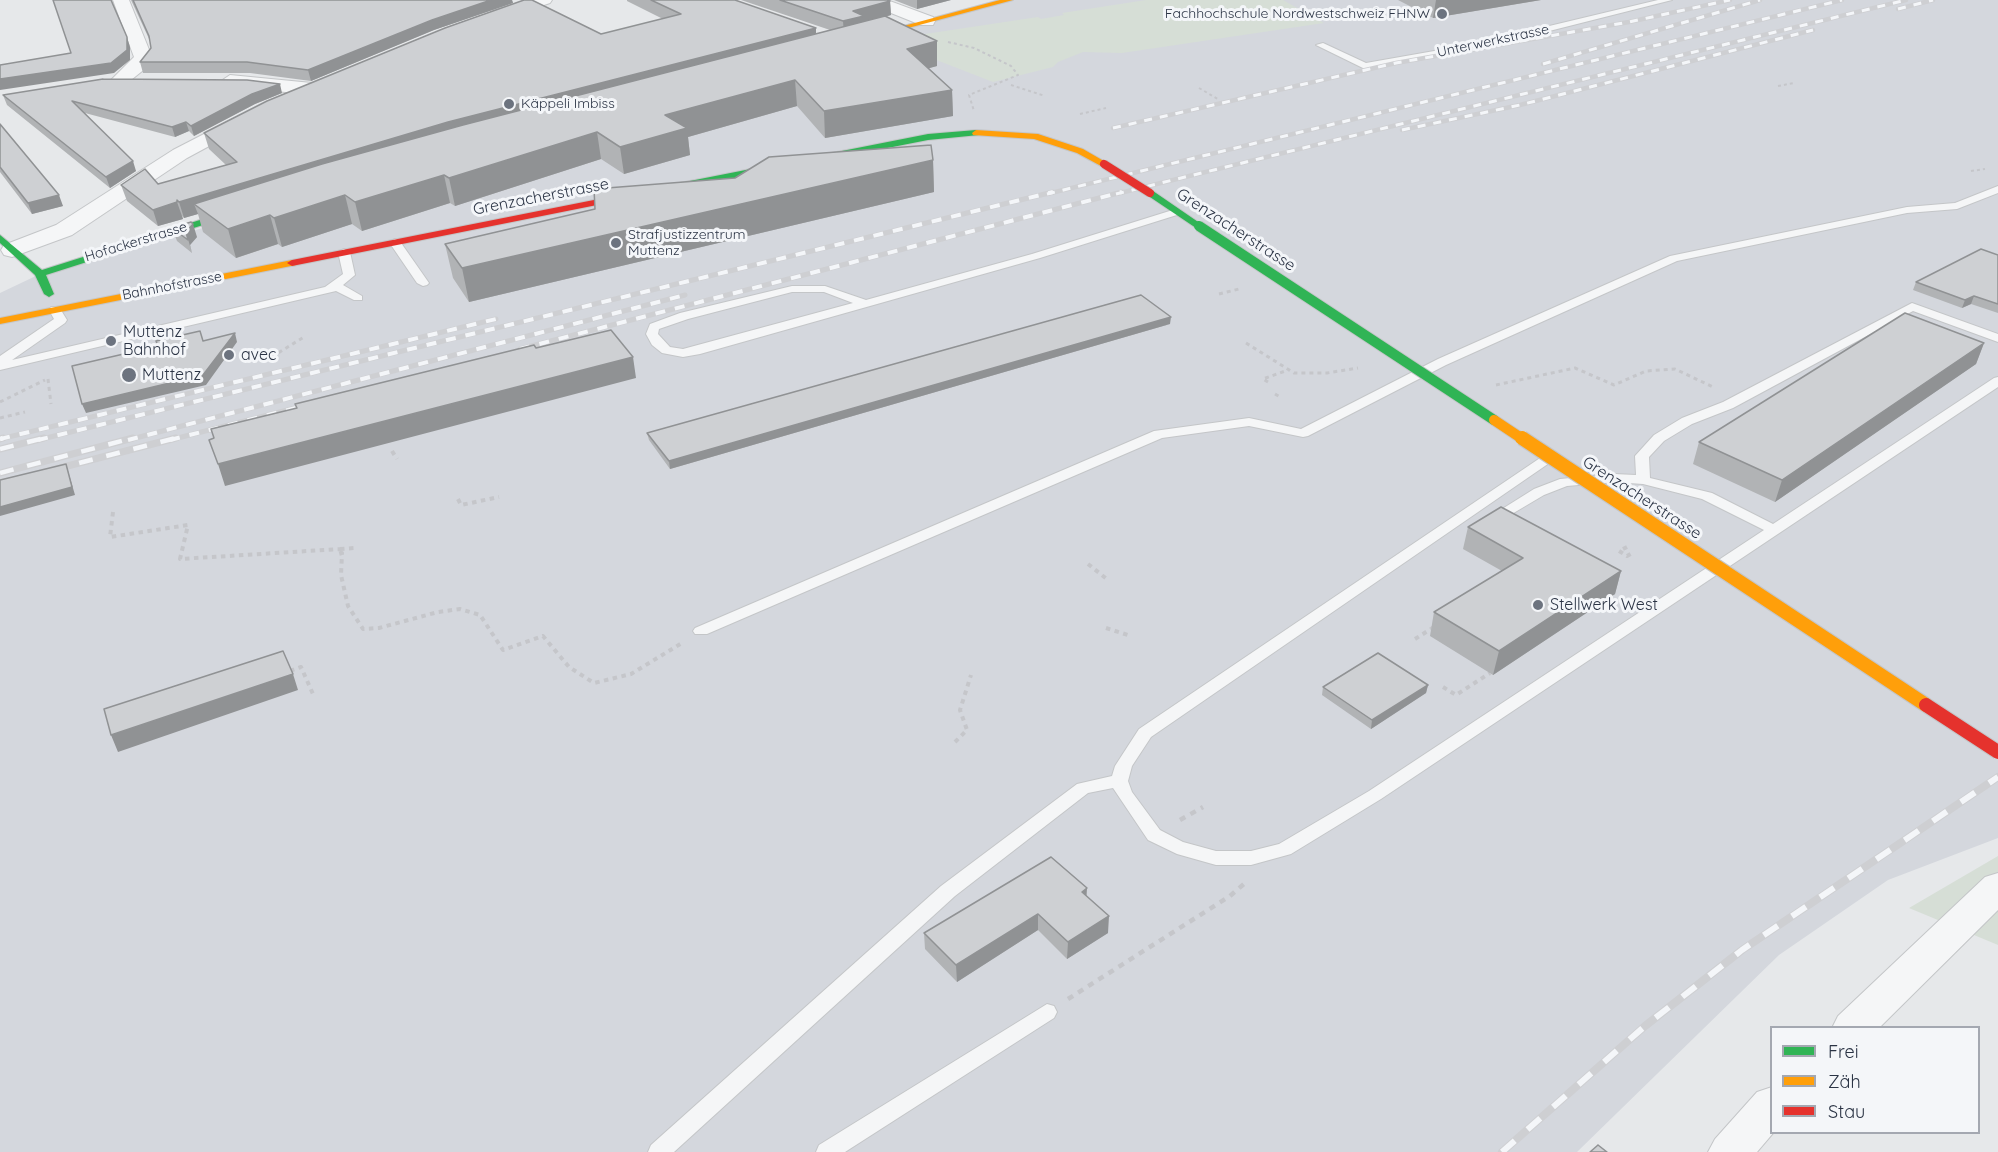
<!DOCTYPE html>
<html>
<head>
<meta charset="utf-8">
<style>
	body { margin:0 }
	#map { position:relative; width:1998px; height:1152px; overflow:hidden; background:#e6e8ea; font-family:Quicksand,sans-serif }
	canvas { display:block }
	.legend { position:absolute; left:1770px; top:1026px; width:210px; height:108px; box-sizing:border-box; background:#f4f6f9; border:2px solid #a4a8b1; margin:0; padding:8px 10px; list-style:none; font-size:18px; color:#2b3445 }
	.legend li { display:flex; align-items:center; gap:12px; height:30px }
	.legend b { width:30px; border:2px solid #a4a8b1 }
</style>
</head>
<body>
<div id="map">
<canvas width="1998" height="1152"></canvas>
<ul class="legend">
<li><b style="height:8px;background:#30b455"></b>Frei</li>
<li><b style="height:8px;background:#ff9f0a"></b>Zäh</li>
<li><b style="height:8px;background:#e5322d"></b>Stau</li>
</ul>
</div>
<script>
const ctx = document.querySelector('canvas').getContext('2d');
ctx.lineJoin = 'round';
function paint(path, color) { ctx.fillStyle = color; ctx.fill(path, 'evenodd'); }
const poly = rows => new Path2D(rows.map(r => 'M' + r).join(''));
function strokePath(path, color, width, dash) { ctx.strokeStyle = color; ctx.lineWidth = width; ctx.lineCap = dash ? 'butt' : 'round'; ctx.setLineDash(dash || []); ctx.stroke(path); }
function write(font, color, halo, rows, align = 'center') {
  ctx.font = font + ' Quicksand,sans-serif'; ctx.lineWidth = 6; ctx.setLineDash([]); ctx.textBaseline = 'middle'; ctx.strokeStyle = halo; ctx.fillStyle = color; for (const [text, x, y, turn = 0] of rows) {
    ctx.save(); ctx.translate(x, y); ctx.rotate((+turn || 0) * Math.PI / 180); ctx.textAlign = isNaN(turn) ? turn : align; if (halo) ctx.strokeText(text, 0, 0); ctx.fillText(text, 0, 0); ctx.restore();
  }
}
const built = poly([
	[1009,0,1998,0,1998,838,1888,880,1779,955,1577,1152,0,1152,0,293,40,274]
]);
const green = poly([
	[1146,0,1283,0,1324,23,1122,53,1083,52,1058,62,1053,67,993,82,885,40,1038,17,1041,19,1064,15,1062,13],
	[1998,856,1998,945,1909,908]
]);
const pathFar3 = poly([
	[948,42,974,48,1011,66,1018,75,969,95,974,111],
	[1011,85,1045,96],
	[1778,86,1794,83],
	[1199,88,1218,99],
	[1080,114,1106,108],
	[1971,171,1985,169]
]);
const pathFar2 = poly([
	[1219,294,1239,289],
	[1246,343,1294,373,1327,373,1358,368],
	[265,361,304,337],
	[48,379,51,404],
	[1268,382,1263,379,1288,370],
	[1496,385,1575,368,1614,385,1646,371,1675,369,1713,387],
	[1275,394,1280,397],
	[0,402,45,380],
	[0,418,25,412]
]);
const pathFar1 = poly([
	[392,451,397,459],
	[458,499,461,505,499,497],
	[113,512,110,537,188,525,180,559,340,549,338,554,342,553,341,575,348,606,363,629,379,628,438,612,460,609,480,615,503,650,543,636,569,667,594,683,631,674,682,643],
	[1627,547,1619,551,1627,556,1634,552],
	[340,549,355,548],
	[1088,564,1108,580],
	[1106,628,1131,636],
	[1415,639,1434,627],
	[290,671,301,667,313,694],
	[1443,687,1456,695,1490,673],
	[955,742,967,730,960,710,971,675]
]);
const path = poly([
	[1180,820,1203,807],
	[1068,999,1230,896,1245,883]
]);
const lane = poly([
	[1658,0,1672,0,1474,50,1365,69,1316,45,1323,43,1366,63,1474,44,1658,0],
	[1998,186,1998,193,1957,209,1907,213,1677,261,1446,365,1308,436,1303,437,1249,426,1162,438,707,634,695,634,693,631,695,628,1154,431,1249,418,1301,429,1438,359,1670,256,1907,207,1955,203,1998,186],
	[1176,209,1180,210,1180,214,1040,258,700,354,683,357,662,353,652,345,646,334,650,324,680,313,792,286,825,286,866,300,1032,254,1176,209],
	[792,292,824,292,853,303,683,349,670,347,658,334,659,329,688,319,792,292],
	[395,239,399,240,429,283,427,285,423,286,417,283,389,242,395,239],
	[344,249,350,252,355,275,343,285,362,296,362,300,354,300,336,291,0,370,0,356,54,319,49,310,51,307,59,307,67,320,65,323,12,360,325,287,343,274,338,252,344,249],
	[1912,303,1998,334,1998,342,1913,311,1733,408,1692,424,1664,441,1649,457,1650,478,1712,493,1773,524,1994,378,1998,377,1998,387,1381,799,1291,854,1251,865,1216,865,1177,854,1148,840,1113,788,1088,793,955,896,674,1152,648,1152,651,1145,941,886,1077,784,1112,776,1115,766,1139,729,1546,454,1556,454,1558,457,1151,737,1132,766,1128,781,1132,792,1160,830,1183,842,1216,851,1251,851,1279,844,1369,791,1764,530,1702,499,1643,484,1614,482,1567,486,1544,495,1495,524,1485,524,1483,521,1534,489,1560,479,1614,474,1636,475,1635,456,1654,435,1682,418,1723,402,1912,303],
	[1047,1004,1054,1006,1057,1012,1054,1018,845,1152,816,1152,819,1145,1047,1004]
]);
const street = poly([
	[113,0,129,0,152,57,146,68,126,84,120,86,111,80,134,57,113,0],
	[528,0,552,0,550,3,499,20,491,15,493,11,528,0],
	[864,0,887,0,933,17,935,21,933,25,921,25,866,3,864,0],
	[230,75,312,83,321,89,312,95,223,85,221,81,230,75],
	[241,115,248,117,251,121,248,125,187,158,72,235,12,257,4,255,1,250,4,245,56,225,173,150,241,115],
	[1998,873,1998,910,1879,1028,1832,1028,1838,1016,1985,877,1998,873],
	[1772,1087,1772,1132,1774,1132,1757,1152,1708,1152,1715,1139,1757,1092,1772,1087]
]);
const fast = poly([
	[976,130,980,133,979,135,928,140,629,199,624,196,629,193,928,134,976,130],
	[1147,191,1153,191,1204,226,1196,228,1147,195,1147,191],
	[244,206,247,207,247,211,46,275,54,294,49,297,44,294,35,275,0,243,0,235,42,270,244,206]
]);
const slow = poly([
	[1000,0,1013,0,863,40,859,38,1000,0],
	[976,130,1038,134,1083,149,1109,164,1101,166,1077,153,1034,139,973,135,972,133,976,130],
	[292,260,296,261,296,265,0,324,0,318,292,260]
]);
const jam = poly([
	[629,193,634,196,632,198,292,266,287,263,292,260,629,193]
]);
const railFar3 = poly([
	[1898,9,1933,0],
	[1543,64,1760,0],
	[1113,128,1396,63,1629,22,1730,0],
	[1402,130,1520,105,1813,30],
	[1047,194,1842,0],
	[1116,194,1906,0]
]);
const railFar2 = poly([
	[520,349,1122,192],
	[0,439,496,319],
	[38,440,1053,192],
	[128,440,685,295],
	[170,440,311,404]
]);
const railFar1 = poly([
	[0,439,3,438],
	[0,449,44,438],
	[52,470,176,438],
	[0,473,133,438]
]);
const rail = poly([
	[1502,1152,1645,1026,1742,950,1998,777]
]);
const fastBridge = poly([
	[1199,226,1494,420]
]);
const slowBridgeFar1 = poly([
	[1494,420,1524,440]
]);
const slowBridge = poly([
	[1522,438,1926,705]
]);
const jamBridgeFar1 = poly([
	[1104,164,1150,193]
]);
const jamBridge = poly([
	[1926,705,1998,752]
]);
const wall = poly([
	[131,0,512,0,513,3,434,30,311,81,250,73,143,73,140,62,151,48,150,41],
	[627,0,735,0,816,28,816,34,830,30,741,0,887,0,890,1,891,15,886,17,937,66,929,68,952,90,953,116,825,138,797,106,688,137,690,155,624,174,601,159,455,206,450,203,362,231,352,224,282,247,278,244,236,258,203,232,198,214,184,218,182,216,183,219,158,226,127,201,121,185,158,184,226,165,209,149,204,133,663,19,627,1],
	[894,0,951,0,917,9],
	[1398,0,1541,0,1433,18],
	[282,93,255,104,194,136,189,131,175,137,85,113,136,171,110,188,7,105,3,95],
	[0,124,63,206,32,214,0,172],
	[933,160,934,192,469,302,453,278,445,244,735,178],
	[172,228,197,237,190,245,192,253,177,241],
	[1998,255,1998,313,1971,304,1962,308,1913,290,1916,282],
	[1170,324,670,469,649,440,647,433],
	[1984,343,1976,364,1775,502,1693,464,1699,442],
	[1468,527,1621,571,1615,594,1493,675,1430,636,1434,612,1502,571,1463,549],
	[1428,685,1426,693,1371,729,1322,695,1323,687],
	[1087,896,1108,933,1067,959,1038,930,957,982,925,949,924,933]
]);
const shadedWall = poly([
	[491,0,512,0,513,3,434,30,311,81,308,70,432,20],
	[917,0,951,0,917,9],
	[1436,0,1541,0,1433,18],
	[890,1,891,15,864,22,844,35,843,21,853,11],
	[816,28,816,42,194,204,198,214,184,218,179,202,448,122],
	[127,37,130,47,130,60,114,73,0,90,0,79],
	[937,41,937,66,908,74,907,49],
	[795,80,797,106,688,137,690,155,624,174,620,147,665,115],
	[280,84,282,93,255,104,194,136,191,126,252,94],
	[952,90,953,116,825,138,824,111],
	[186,122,189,131,175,137,172,127],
	[597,132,601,159,455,206,449,178],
	[933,160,934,192,469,302,462,268],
	[133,161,136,171,110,188,106,177],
	[444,175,450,203,362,231,355,202],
	[59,195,63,206,32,214,28,203],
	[345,195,352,224,282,247,274,218],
	[177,202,183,219,158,226,153,210],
	[270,215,278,244,236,258,228,229],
	[193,224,197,237,190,245,192,253,186,232],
	[1974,296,1971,304,1962,308,1965,300],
	[1171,317,1170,324,670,469,669,461],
	[235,333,237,342,206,385,86,413,82,404],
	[1984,343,1976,364,1775,502,1782,480],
	[633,357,636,378,225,486,218,464],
	[66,464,75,495,0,516,0,507],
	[1621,571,1615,594,1493,675,1499,651],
	[293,674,298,690,118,752,111,735],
	[1428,685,1426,693,1371,729,1372,720],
	[1087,888,1086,905,1082,892],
	[1038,914,1038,930,957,982,956,965],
	[1109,916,1108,933,1067,959,1068,942]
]);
const building = poly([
	[53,0,111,0,127,37,127,50,111,63,0,79,0,65,71,53,53,0],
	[133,0,491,0,432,20,308,70,247,62,140,62,151,48,149,36,133,0],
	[524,0,532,0,601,34,681,14,651,0,735,0,816,28,448,122,179,202,177,200,177,202,153,210,121,185,145,169,158,184,237,162,204,133,267,101,445,28,524,0],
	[780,0,887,0,890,1,853,11,864,16,843,21,780,0],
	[885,16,937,41,907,49,952,90,824,111,795,80,665,115,687,128,620,147,597,132,449,178,444,175,355,202,345,195,274,218,270,215,228,229,194,204,322,164,463,125,885,16],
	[103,79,247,80,280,84,252,94,191,126,186,122,172,127,72,101,133,161,106,177,3,95,103,79],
	[0,124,59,195,28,203,0,167,0,124],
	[931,145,933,160,462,268,445,244,595,209,594,189,735,178,769,157,931,145],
	[191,222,193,224,186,232,188,240,172,228,191,222],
	[1981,249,1998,255,1998,304,1974,296,1965,300,1916,282,1981,249],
	[1141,295,1171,317,669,461,647,433,1141,295],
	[1905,313,1984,343,1782,480,1699,442,1905,313],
	[611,330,633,357,218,464,209,440,214,438,211,429,297,408,295,404,534,345,536,348,611,330],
	[200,331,203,341,235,333,203,375,82,404,72,366,158,346,156,341,200,331],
	[66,464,72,487,0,507,0,480,66,464],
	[1501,507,1621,571,1499,651,1434,612,1523,558,1468,527,1501,507],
	[283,651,293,674,111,735,104,709,283,651],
	[1378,653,1428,685,1372,720,1323,687,1378,653],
	[1051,857,1087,888,1082,892,1109,916,1068,942,1038,914,956,965,924,933,1051,857],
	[1598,1145,1607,1152,1590,1152,1598,1145]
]);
const markers = [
	[1442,14,6,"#6c737f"],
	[509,104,6,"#6c737f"],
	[616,243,6,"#6c737f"],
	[111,341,6,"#6c737f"],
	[229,355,6,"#6c737f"],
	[129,375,8,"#6c737f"],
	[1538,605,6,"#6c737f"]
];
const farPoinames = [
	["Fachhochschule Nordwestschweiz FHNW",1430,14,"right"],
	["Käppeli Imbiss",521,104],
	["Strafjustizzentrum",628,235],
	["Muttenz",628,251]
];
const farStreetnames = [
	["Unterwerkstrasse",1493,41,-12],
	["Hofackerstrasse",136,242,-17],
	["Bahnhofstrasse",172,286,-11]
];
const streetNames = [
	["Grenzacherstrasse",541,197,-11],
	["Grenzacherstrasse",1236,230,33],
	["Grenzacherstrasse",1642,498,33]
];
const poiNames = [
	["Muttenz",123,332],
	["Bahnhof",123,350],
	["avec",241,355],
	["Muttenz",142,375],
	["Stellwerk West",1550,605]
];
paint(built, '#d4d7dd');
paint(green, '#d6ded6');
strokePath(lane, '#c4c6c8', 2);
strokePath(street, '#c4c6c8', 2);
strokePath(fast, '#c4c6c8', 2);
strokePath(slow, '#c4c6c8', 2);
strokePath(jam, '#c4c6c8', 2);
strokePath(pathFar3, '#c5c6ca', 2, [3, 3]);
strokePath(pathFar2, '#c5c6ca', 3, [4, 4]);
strokePath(pathFar1, '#c5c6ca', 4, [4.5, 4.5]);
strokePath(path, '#c5c6ca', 4.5, [6, 6]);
paint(lane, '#f5f6f7');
paint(street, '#f5f6f7');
paint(fast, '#30b455');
paint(slow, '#ff9f0a');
paint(jam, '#e5322d');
strokePath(railFar3, '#cecfd2', 4.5);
strokePath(railFar2, '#cecfd2', 5);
strokePath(railFar1, '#cecfd2', 7);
strokePath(rail, '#cecfd2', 8);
strokePath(railFar3, '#f4f6f9', 3, [8]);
strokePath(railFar2, '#f4f6f9', 4, [10]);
strokePath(railFar1, '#f4f6f9', 4.5, [14]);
strokePath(rail, '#f4f6f9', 6, [17]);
strokePath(fastBridge, '#c4c6c8', 12, []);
strokePath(slowBridgeFar1, '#c4c6c8', 12, []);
strokePath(slowBridge, '#c4c6c8', 16, []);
strokePath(jamBridgeFar1, '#c4c6c8', 10, []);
strokePath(jamBridge, '#c4c6c8', 16, []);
strokePath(fastBridge, '#30b455', 10);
strokePath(slowBridgeFar1, '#ff9f0a', 10);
strokePath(slowBridge, '#ff9f0a', 14);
strokePath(jamBridgeFar1, '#e5322d', 8);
strokePath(jamBridge, '#e5322d', 14);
paint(wall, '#b1b3b5');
paint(shadedWall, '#909294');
paint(building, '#ced0d3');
strokePath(building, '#909294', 1.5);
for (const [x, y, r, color] of markers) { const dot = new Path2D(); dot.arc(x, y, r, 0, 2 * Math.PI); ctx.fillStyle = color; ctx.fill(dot); strokePath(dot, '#f4f6f9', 2); }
write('14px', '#2b3445', '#f4f6f9', farPoinames, 'left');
write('14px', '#2b3445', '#f4f6f9', farStreetnames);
write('16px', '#2b3445', '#f4f6f9', streetNames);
write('16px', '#2b3445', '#f4f6f9', poiNames, 'left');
</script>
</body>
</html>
